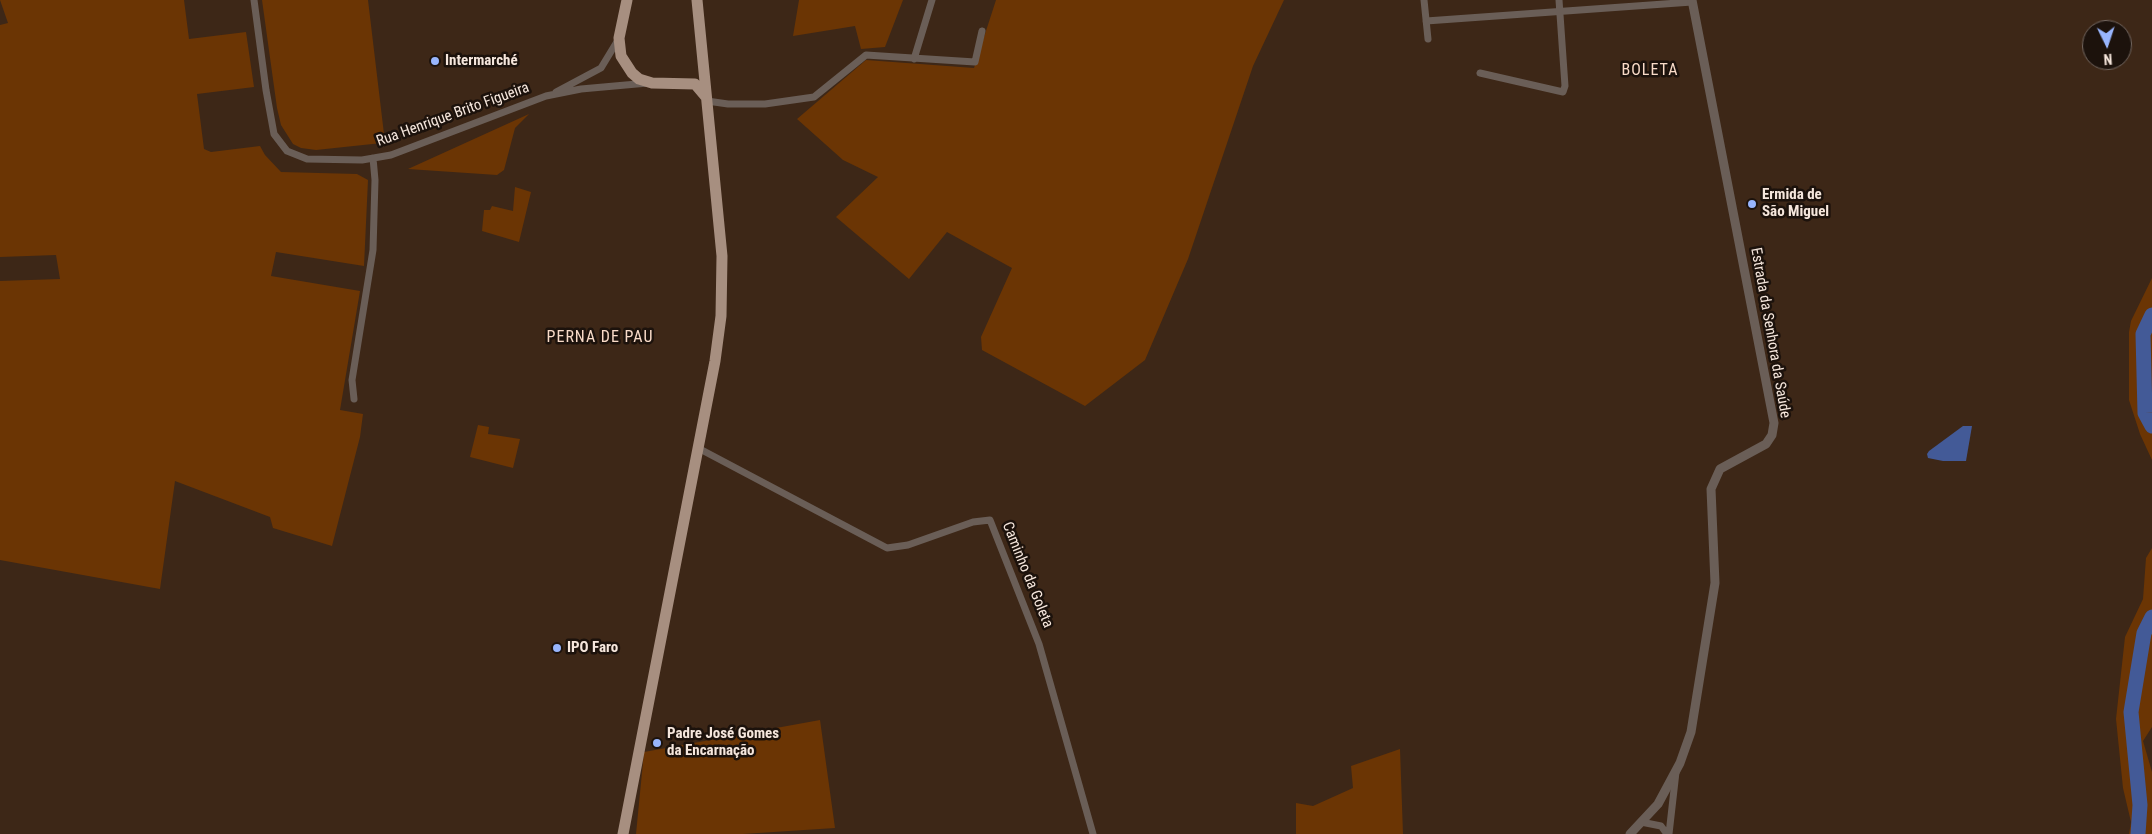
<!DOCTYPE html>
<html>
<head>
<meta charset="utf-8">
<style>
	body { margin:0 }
	#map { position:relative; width:2152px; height:834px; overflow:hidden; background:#3d2717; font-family:"Roboto Condensed",sans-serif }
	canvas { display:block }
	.north { position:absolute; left:2082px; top:20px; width:50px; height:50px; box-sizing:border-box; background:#1c120c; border:1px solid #736760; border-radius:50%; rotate:176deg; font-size:14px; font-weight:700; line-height:20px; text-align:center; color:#f6e7dd }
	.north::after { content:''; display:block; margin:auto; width:18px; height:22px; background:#98b5fd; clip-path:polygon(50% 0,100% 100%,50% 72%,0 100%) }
</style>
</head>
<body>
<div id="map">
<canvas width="2152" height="834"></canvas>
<div class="north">N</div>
</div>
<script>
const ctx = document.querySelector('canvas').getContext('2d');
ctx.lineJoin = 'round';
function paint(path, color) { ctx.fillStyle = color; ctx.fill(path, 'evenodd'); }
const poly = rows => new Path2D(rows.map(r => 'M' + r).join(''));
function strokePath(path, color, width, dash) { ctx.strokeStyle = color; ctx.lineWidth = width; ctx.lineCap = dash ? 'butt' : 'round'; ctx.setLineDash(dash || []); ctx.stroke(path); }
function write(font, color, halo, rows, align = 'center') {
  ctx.font = font + ' "Roboto Condensed",sans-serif'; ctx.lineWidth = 5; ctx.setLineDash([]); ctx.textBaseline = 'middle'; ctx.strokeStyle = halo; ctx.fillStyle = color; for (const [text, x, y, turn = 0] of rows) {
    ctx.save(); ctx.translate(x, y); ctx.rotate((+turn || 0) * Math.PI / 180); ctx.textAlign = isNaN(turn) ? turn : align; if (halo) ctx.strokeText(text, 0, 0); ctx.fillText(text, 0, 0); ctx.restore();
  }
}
const green = poly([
	[0,0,184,0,189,39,246,32,254,87,197,94,204,149,211,152,260,146,265,155,281,172,357,174,368,180,364,266,276,252,271,276,360,291,340,410,363,414,360,437,332,546,273,528,270,517,175,481,160,589,0,560,0,281,60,279,56,255,0,257,0,25,8,23],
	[262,0,368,0,384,134,382,143,316,150,301,148,293,144,281,125,277,108],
	[799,0,903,0,885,47,861,49,855,26,793,36],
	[996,0,1284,0,1253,66,1188,259,1145,360,1085,406,982,350,981,337,1012,268,947,232,909,279,836,217,878,177,843,160,797,119,866,60,974,68],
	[529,114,515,128,504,170,497,175,408,169],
	[515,187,531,192,519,242,482,231,484,210,490,210,492,206,513,211],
	[2152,278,2152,460,2140,434,2129,400,2129,332,2131,321],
	[478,425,489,427,488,434,520,439,513,468,470,457],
	[2152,548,2152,727,2143,741,2152,772,2152,834,2129,834,2131,822,2123,788,2116,719,2125,637,2143,599,2146,558],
	[820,720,835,828,743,834,636,834,644,752],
	[1400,749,1403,834,1296,834,1296,803,1313,806,1353,788,1351,766]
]);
const water = poly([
	[1963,426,1972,426,1966,461,1943,461,1928,458,1927,454,1929,451]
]);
const river = poly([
	[2152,315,2143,334,2145,413,2152,426],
	[2138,834,2140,805,2131,712,2144,633,2152,617]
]);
const minor = poly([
	[254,0,266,90,274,134,287,151,307,159,362,160,391,155,546,96,581,89,648,83],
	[1424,0,1428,39],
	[1426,21,1692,2],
	[914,59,932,0],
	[1480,73,1563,92,1565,86,1559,0],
	[556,92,601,68,618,40],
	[707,101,728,104,765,104,814,97,866,55,975,62,982,31],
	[354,399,352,380,373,250,375,180,373,158],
	[698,448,887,548,908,545,973,522,990,520,1039,644,1093,834],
	[1641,822,1661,826,1667,834],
	[1669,834,1676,772]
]);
const tertiary = poly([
	[1630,834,1658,804,1680,763,1691,732,1715,583,1711,489,1720,469,1766,444,1772,435,1774,423,1692,0]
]);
const primary = poly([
	[627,0,619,38,621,56,632,73,639,79,652,83,695,84,706,97],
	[623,834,715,361,721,316,722,256,697,0]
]);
const markers = [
	[435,61,5,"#98b5fd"],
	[1752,204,5,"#98b5fd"],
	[557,648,5,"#98b5fd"],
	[657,743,5,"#98b5fd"]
];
const poiNames = [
	["Intermarché",445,61],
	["Ermida de",1762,195],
	["São Miguel",1762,212],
	["IPO Faro",567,648],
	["Padre José Gomes",667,734],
	["da Encarnação",667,751]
];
const streetNames = [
	["Rua Henrique Brito Figueira",453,115,-20],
	["Estrada da Senhora da Saúde",1770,333,80],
	["Caminho da Goleta",1027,575,68]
];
const neighbourhoodNames = [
	["BOLETA",1650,71],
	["PERNA DE PAU",600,338]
];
paint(green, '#6b3504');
paint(water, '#435a97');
strokePath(river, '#435a97', 15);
strokePath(minor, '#6a5e57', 7);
strokePath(tertiary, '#6a5e57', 9);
strokePath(primary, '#a78f80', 11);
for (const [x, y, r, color] of markers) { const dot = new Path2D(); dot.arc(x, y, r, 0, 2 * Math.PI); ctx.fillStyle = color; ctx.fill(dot); strokePath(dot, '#1c120c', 2); }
write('bold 15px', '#f6e7dd', '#1c120c', poiNames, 'left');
write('15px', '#f6e7dd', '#1c120c', streetNames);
ctx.letterSpacing = '1px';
write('16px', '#f9dbc8', '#1c120c', neighbourhoodNames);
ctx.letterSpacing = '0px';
</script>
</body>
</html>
